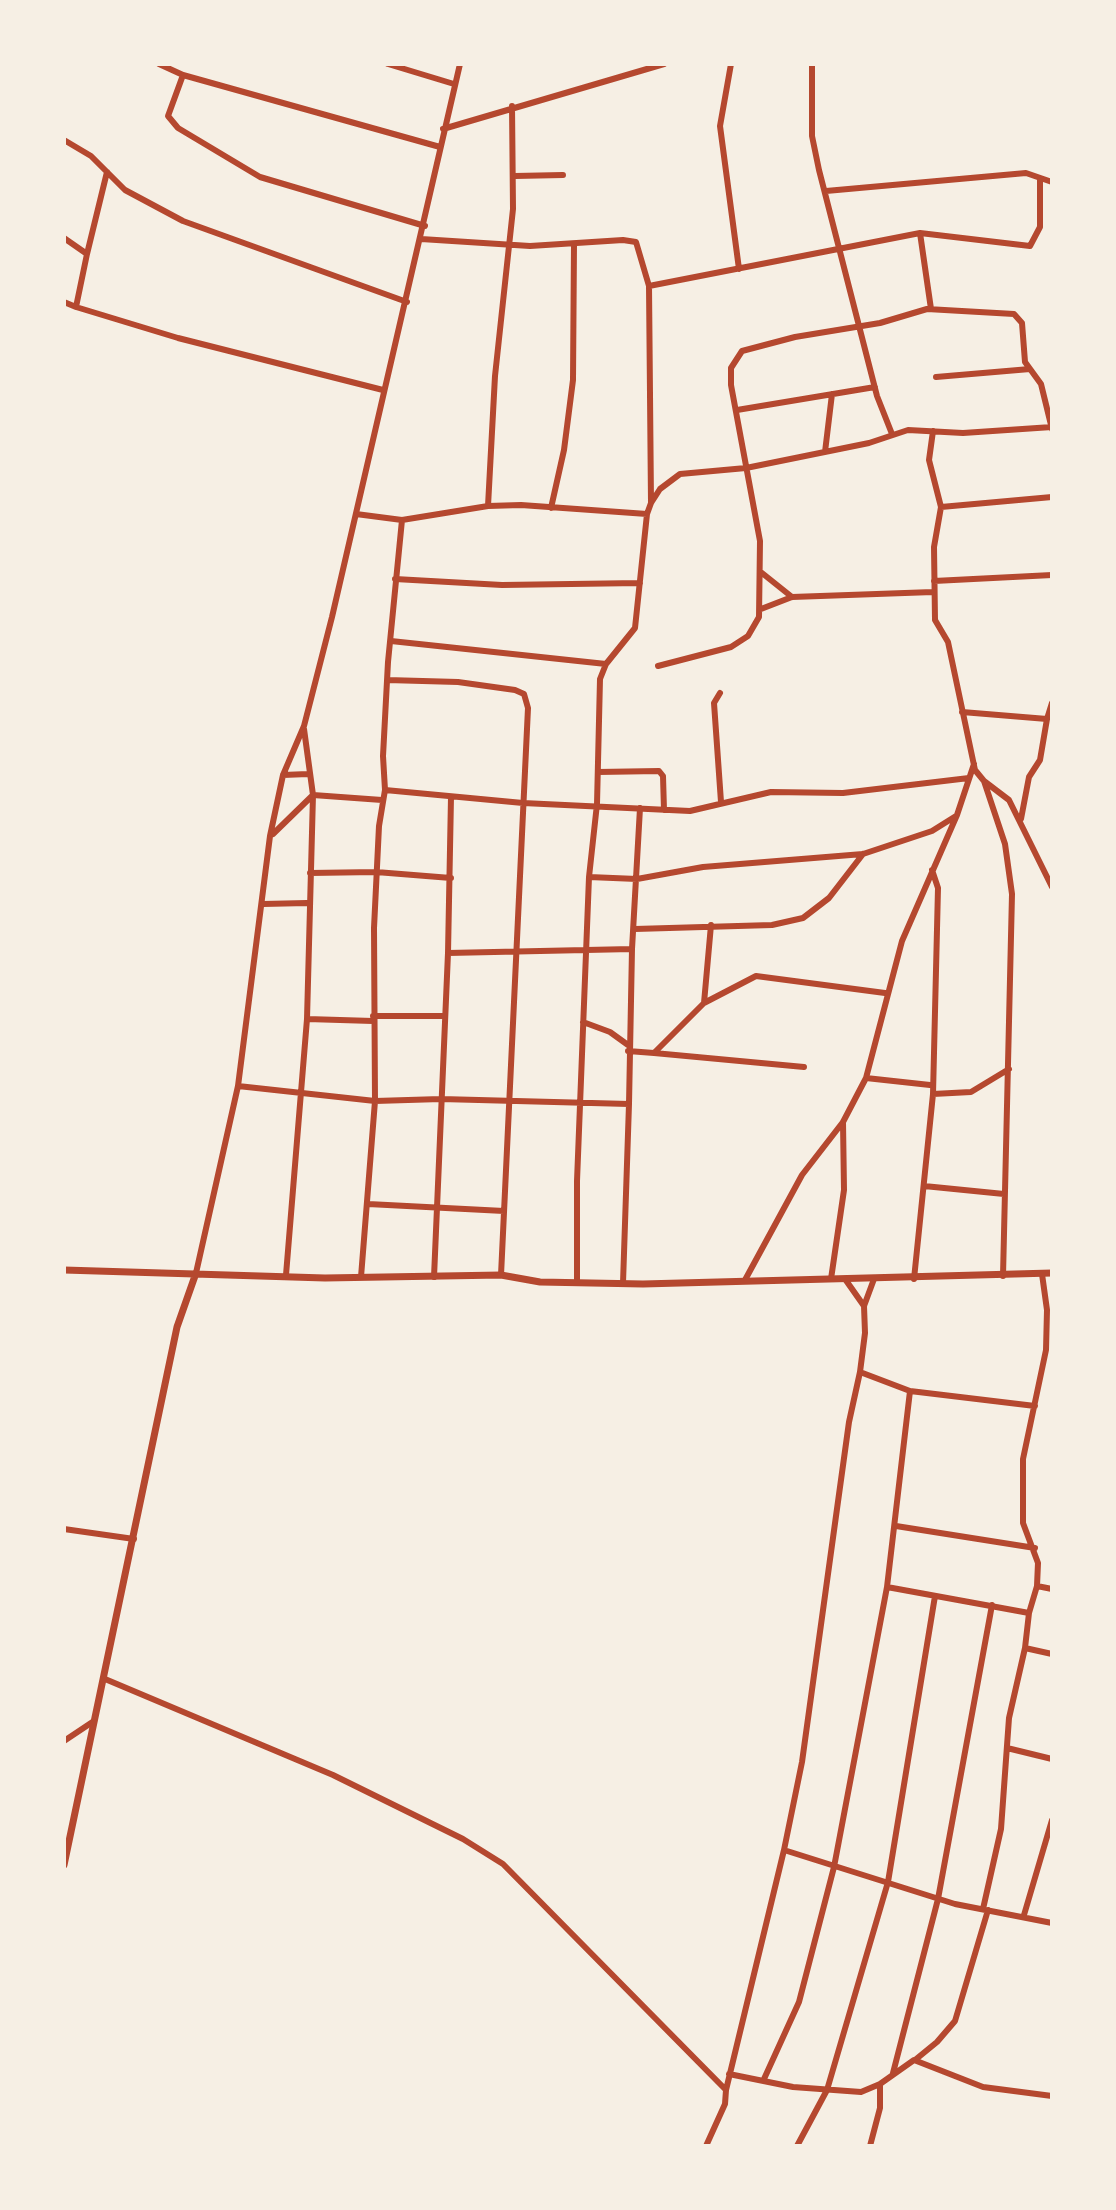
<!DOCTYPE html>
<html>
<head>
<meta charset="utf-8">
<style>
	body { margin:0 }
	#map { position:relative; width:1116px; height:2210px; overflow:hidden; background:#f6efe4; font-family:"Open Sans",sans-serif }
	canvas { display:block }
	.frame { position:absolute; inset:0; border:66px solid #f6efe4; pointer-events:none }
</style>
</head>
<body>
<div id="map">
<canvas width="1116" height="2210"></canvas>
<div class="frame"></div>
</div>
<script>
const ctx = document.querySelector('canvas').getContext('2d');
ctx.lineJoin = 'round';
function toPath(rows) {
  const path = new Path2D();
  for (const r of rows) {
    path.moveTo(r[0], r[1]);
    for (let i = 2; i < r.length; i += 2) path.lineTo(r[i], r[i + 1]);
  }
  return path;
}
function stroke(path, color, width, dash) {
  ctx.strokeStyle = color;
  ctx.lineWidth = width;
  ctx.lineCap = dash ? 'butt' : 'round';
  ctx.setLineDash(dash || []);
  ctx.stroke(path);
}
stroke(toPath([
	[159,64,183,75,440,147],
	[388,64,454,84],
	[731,64,720,126,739,269],
	[812,64,812,136,819,170,877,396,892,434],
	[183,75,168,116,178,128,260,177,425,226],
	[443,129,664,64],
	[64,140,91,156,125,190,183,221,407,302],
	[515,176,563,175],
	[826,191,1026,173,1052,182],
	[64,238,87,254,76,307,178,338,383,390],
	[421,239,530,246,623,240,636,242,649,286,651,503],
	[87,254,107,172],
	[649,286,920,233],
	[64,302,76,307],
	[931,309,920,233,1030,246,1040,227,1040,178],
	[936,377,1030,369],
	[737,410,875,387],
	[933,431,929,460,941,507,934,547,935,620,948,642,975,770,984,781,1009,800,1052,887],
	[825,452,832,394],
	[488,506,495,376,513,209,512,106],
	[941,507,1052,497],
	[551,508,564,450,573,380,574,244],
	[356,514,402,520,488,506,521,505,647,514],
	[762,573,792,597],
	[395,579,502,585,640,583],
	[934,581,1052,575],
	[761,609,792,597,933,592],
	[391,641,606,664],
	[658,666,731,647,748,636,759,617,760,541,731,385,731,368,742,351,795,337,880,323,927,309,1014,314,1022,323,1025,362,1041,384,1052,429],
	[387,680,458,682,515,690,524,694,528,708,501,1275],
	[720,693,714,703,721,802],
	[962,712,1047,719,1052,703],
	[598,772,659,771,663,776,664,810],
	[283,775,308,774],
	[984,781,1005,844,1012,894,1003,1276],
	[385,790,523,803,690,811,771,792,843,793,969,778],
	[1021,819,1029,777,1040,760,1047,719],
	[273,834,313,795,382,800],
	[310,873,376,872,451,878],
	[589,877,637,879,703,867,863,854,932,831,956,816],
	[263,904,307,903],
	[635,929,772,925,803,918,829,898,863,854],
	[448,953,632,949,640,808],
	[704,1003,756,976,885,993],
	[373,1016,443,1016],
	[307,1019,373,1021],
	[583,1022,610,1032,628,1045],
	[628,1051,654,1053,704,1003,711,925],
	[654,1053,804,1067],
	[866,1078,930,1085],
	[238,1086,375,1101,441,1099,629,1104,623,1283],
	[933,1094,971,1092,1009,1069],
	[629,1104,632,949],
	[924,1186,1004,1194],
	[368,1204,504,1211],
	[196,1273,238,1086,270,836,283,775,304,726,332,617,460,64],
	[286,1275,307,1019,313,795,304,729],
	[361,1277,375,1101,374,928,379,826,385,790,383,756,388,662,402,520],
	[434,1277,448,953,451,797],
	[831,1279,844,1190,843,1122],
	[845,1279,864,1306],
	[874,1279,864,1306,865,1333,860,1372,910,1391,887,1587,1029,1613,1025,1648,1052,1654],
	[914,1279,933,1094,938,888,932,870],
	[745,1280,802,1175,843,1122,866,1078,902,941,957,815,974,764],
	[577,1283,577,1181,589,877,597,804,600,679,606,664,635,628,647,514,651,503,660,489,680,474,746,468,869,443,908,430,963,433,1052,427],
	[910,1391,1035,1406],
	[896,1526,1035,1548],
	[64,1529,134,1539],
	[1037,1586,1052,1589],
	[1029,1613,1037,1586,1038,1563,1023,1523,1023,1459,1046,1350,1047,1310,1042,1274],
	[105,1679,333,1775,463,1839,503,1864,726,2090,725,2104,706,2146],
	[64,1741,94,1721],
	[1007,1748,1052,1759],
	[784,1850,802,1762,849,1422,860,1372],
	[983,1909,1001,1829,1009,1718,1025,1648],
	[1024,1915,1052,1820],
	[915,2060,937,2042,955,2021,988,1910],
	[893,2073,938,1899,992,1605],
	[729,2074,793,2087,861,2092,880,2084,914,2060,983,2087,1052,2096],
	[764,2079,799,2002,834,1867,887,1587],
	[726,2090,784,1850,955,1904,1052,1923],
	[797,2146,827,2090,888,1882,935,1596],
	[870,2146,880,2108,880,2084]
]), '#b5482f', 6);
stroke(toPath([
	[64,1270,325,1278,501,1275,540,1282,643,1284,1052,1273],
	[64,1865,177,1327,196,1273]
]), '#b5482f', 7);
</script>
</body>
</html>
